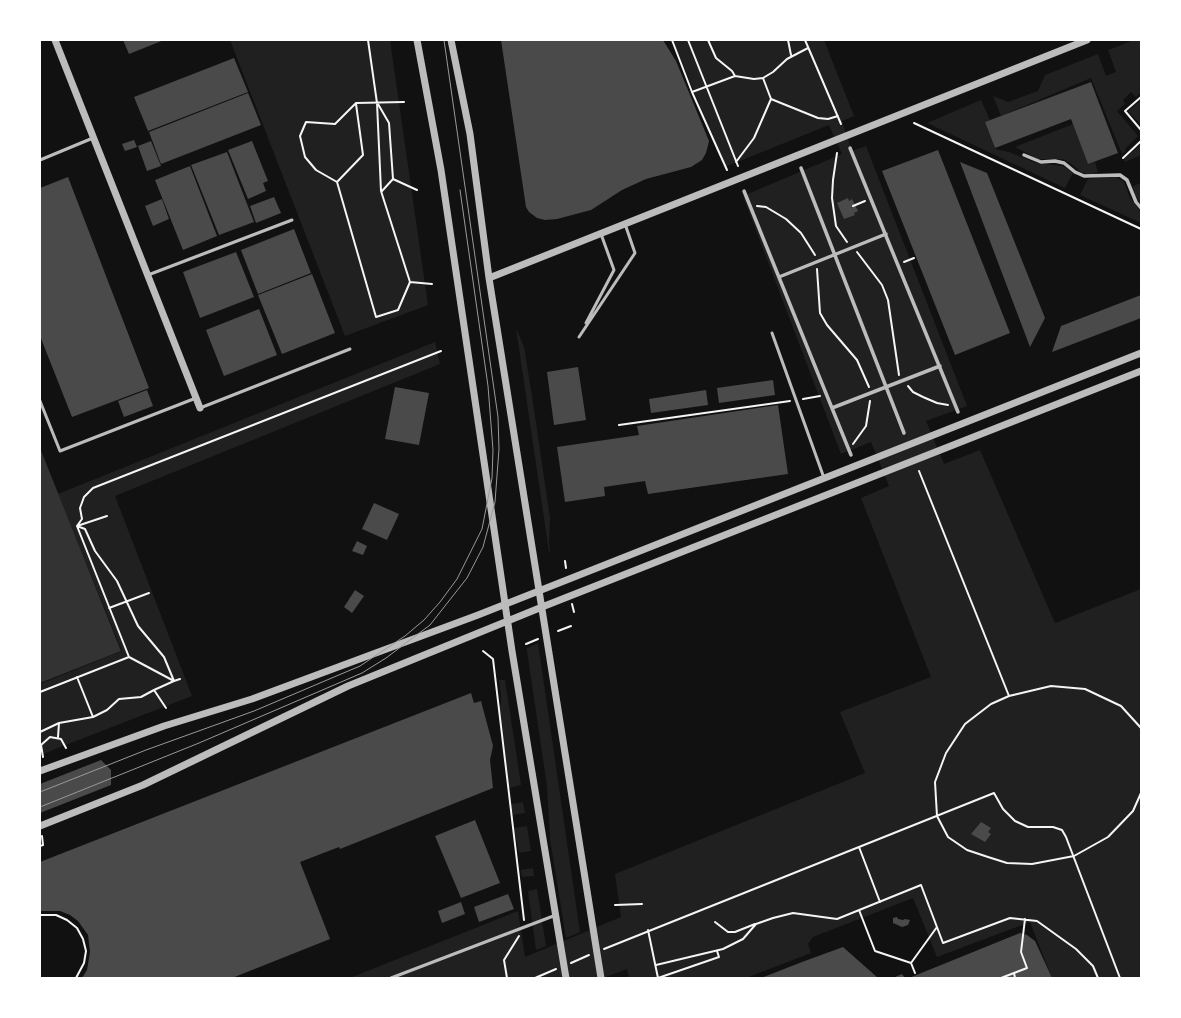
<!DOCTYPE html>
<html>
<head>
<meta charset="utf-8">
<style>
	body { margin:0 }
	#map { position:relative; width:1181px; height:1018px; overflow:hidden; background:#111; font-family:"Noto Sans",sans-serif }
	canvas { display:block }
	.frame { position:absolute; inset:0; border:41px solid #fff; pointer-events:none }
</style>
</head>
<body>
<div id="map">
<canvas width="1181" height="1018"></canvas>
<div class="frame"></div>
</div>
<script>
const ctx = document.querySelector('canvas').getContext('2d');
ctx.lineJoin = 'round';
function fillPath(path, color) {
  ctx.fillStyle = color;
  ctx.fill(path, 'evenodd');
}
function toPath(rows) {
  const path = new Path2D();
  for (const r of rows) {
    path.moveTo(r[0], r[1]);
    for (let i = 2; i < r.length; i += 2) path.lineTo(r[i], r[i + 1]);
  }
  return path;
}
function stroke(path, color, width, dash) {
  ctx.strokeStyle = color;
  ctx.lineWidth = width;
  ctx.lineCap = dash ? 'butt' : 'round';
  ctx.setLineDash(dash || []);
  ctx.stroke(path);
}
fillPath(toPath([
	[230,40,390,40,428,305,345,336],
	[673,40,824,40,854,116,842,121,852,151,866,146,967,406,926,421,944,464,980,450,1055,623,1141,589,1141,978,1052,978,1030,922,937,957,913,898,813,937,808,944,811,953,746,978,629,978,627,969,603,978,350,978,518,911,525,957,621,917,615,874,865,773,840,712,931,677,861,498,889,486,871,442,841,454,743,196,842,154,829,125,725,167],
	[1134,40,1141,40,1141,92,1136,97,1131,92,1123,100,1125,104,1117,111,1138,136,1125,149,1126,151,1122,154,1091,78,1001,116,993,96,1008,102,1038,91,1045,75,1098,54,1106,76,1116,72,1108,50],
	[981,100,990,120,985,122,995,149,1009,152,1036,163,1063,166,1073,173,1065,188,927,123],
	[1141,100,1141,125,1128,111],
	[1073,124,1088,164,1095,162,1098,172,1090,175,1081,172,1070,163,1063,159,1038,159,1015,147],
	[1141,144,1141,155,1125,162,1124,159],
	[1115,176,1124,182,1130,198,1141,212,1141,223,1080,195,1088,179],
	[1141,183,1141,204,1135,195,1133,186],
	[516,328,524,347,532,396,550,518,549,542,550,552,549,552],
	[435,342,440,364,115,496,192,696,40,755,40,684,122,651,58,494],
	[538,643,580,932,566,938,550,839,547,786,527,651,527,648],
	[499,680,505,680,521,785,509,788,499,706,501,705,501,696],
	[523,802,525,813,513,815,511,804],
	[527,826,531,851,519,853,514,828],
	[533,868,534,876,522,877,521,870],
	[537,889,546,946,536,950,528,891]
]), '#202020');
fillPath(toPath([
	[40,448,121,651,40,683]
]), '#333');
fillPath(toPath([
	[123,40,164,40,129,54],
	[501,40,663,40,676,61,709,141,706,153,702,160,691,167,646,179,622,190,591,210,557,219,545,220,537,218,529,212,526,207],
	[234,58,248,92,148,131,134,97],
	[1091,82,1118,153,1088,164,1071,119,995,148,985,122],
	[248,93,261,125,161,164,149,132],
	[134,140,137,147,125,151,122,144],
	[151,141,161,166,147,171,138,146],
	[252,141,268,181,263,183,266,191,248,199,228,150],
	[938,150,1010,333,955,355,882,171],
	[227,152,254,222,219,235,191,165],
	[960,162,987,173,1045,318,1030,347],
	[190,166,217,236,183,250,155,180],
	[68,177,149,388,72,417,40,336,40,188],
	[274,197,281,213,256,223,250,206],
	[848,198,849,201,852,199,858,211,854,213,855,215,844,219,837,203],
	[162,199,169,219,153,226,145,206],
	[294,229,311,273,258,294,241,250],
	[236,252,254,297,200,318,183,272],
	[312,274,335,333,282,354,258,295],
	[1141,295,1141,318,1052,352,1061,326],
	[259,309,277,355,224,376,206,330],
	[578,367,586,420,554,425,547,372],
	[773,380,775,395,719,403,717,388],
	[395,387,429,393,419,445,385,439],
	[147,390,153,406,124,417,118,401],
	[706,390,708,405,651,413,649,399],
	[778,405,788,474,648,494,645,481,604,487,605,496,565,502,557,447,639,435,637,426],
	[374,503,399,514,387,540,362,529],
	[357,541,367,546,363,555,352,551],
	[355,590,364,596,352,613,344,607],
	[471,693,474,703,481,701,493,746,490,760,493,788,340,849,339,847,300,862,330,939,232,978,82,978,87,970,90,952,88,935,78,921,70,915,60,911,40,911,40,862],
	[101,760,111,770,111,785,40,813,40,784],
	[475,820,500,883,461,898,435,836],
	[981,822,991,828,988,832,991,834,985,842,971,834],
	[508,894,514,909,479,922,474,907],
	[461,902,465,914,442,923,438,911],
	[897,917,898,919,903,920,905,919,910,920,908,925,902,927,893,923,893,918],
	[1020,933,1027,935,1035,941,1052,978,909,978],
	[843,947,878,978,761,978,802,962],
	[902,974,905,978,893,978]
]), '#4a4a4a');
stroke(toPath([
	[368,40,377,103,381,191,410,282,432,284],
	[672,40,692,92,727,170],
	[688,40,738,166],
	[708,40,716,58,732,71,735,76,754,79,763,78,773,72,787,59,808,48],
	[788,40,791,55],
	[805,40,841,124],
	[763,78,771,99],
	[692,92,735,76],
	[1141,97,1125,111,1141,130],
	[404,102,356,103,335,124,306,122,300,136,305,157,316,170,337,182,376,317,398,310,410,282],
	[378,104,389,123,393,179,417,190],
	[914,123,1141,229],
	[837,153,833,180,832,198,836,226,847,242],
	[1123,158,1141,141],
	[736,162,754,138,771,99,818,118,828,119,838,116],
	[337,182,363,155,356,104],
	[382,191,393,179],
	[757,206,766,207,786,219,801,233,815,255],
	[853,206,865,201],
	[857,252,882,285,888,300,899,375],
	[904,262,914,258],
	[817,269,820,313,827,325,857,360,869,387],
	[908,386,913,392,923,397,937,403,948,405],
	[803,399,820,396],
	[619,425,790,401],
	[853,444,866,426,870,401],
	[919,471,1009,696],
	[565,561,566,568],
	[572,604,574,612],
	[109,608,149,593],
	[558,631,571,626],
	[526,644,538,639],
	[483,651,493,659,524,920],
	[129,657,174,681,180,679],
	[77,677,93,717],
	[40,692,129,657,77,526,107,516],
	[166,708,154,690,174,681,164,657,138,626,117,581,95,551,85,529,77,526,82,519,80,508,84,497,93,488,441,351],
	[1141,728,1121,706,1085,689,1051,686,1009,696,991,704,965,724,946,753,935,782,937,816,948,837,967,850,988,857,1007,863,1032,864,1074,856,1108,837,1133,811,1141,793],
	[40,732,59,723,93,717,107,710,119,699,141,697,154,690],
	[58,737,59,723],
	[43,757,41,745,50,737,61,739,66,748],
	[40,846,43,845,42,836],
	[859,847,880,902],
	[615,905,642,904],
	[859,910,875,951,911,963,915,973],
	[40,915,56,915,67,920,77,928,83,939,86,951,84,963,76,978],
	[715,922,728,932,735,932,755,924],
	[648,930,658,978],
	[604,949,994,793,1003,809,1015,821,1028,827,1053,827,1062,830,1066,837,1120,978],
	[571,963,589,955],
	[911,963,937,927],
	[656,965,723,949,743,939,756,924,773,918,793,913,837,919,921,885,943,943,1010,918,1037,921,1076,949,1093,966,1098,978],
	[1014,973,1015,978],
	[507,978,504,960,519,936],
	[535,978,556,969],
	[658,978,719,957,717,951],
	[1001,978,1027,968,1021,952,1025,919]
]), '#f5f5f5', 2);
stroke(toPath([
	[40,160,93,138],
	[148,275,292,220],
	[586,323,614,270,601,234],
	[772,333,824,478],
	[579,337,635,253,625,224],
	[40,401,60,451,196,398],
	[200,408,350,349],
	[391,978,556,915]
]), '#bcbcbc', 3);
stroke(toPath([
	[850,148,958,412],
	[1024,155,1041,162,1055,161,1064,163,1075,172,1084,176,1120,175,1127,180,1136,202,1141,208],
	[801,168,904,433],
	[744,191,851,455],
	[779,277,886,234],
	[832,408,940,366]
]), '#bcbcbc', 3.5);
stroke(toPath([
	[55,40,200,408],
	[417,40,441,170,512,651,566,978],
	[451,40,470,134,489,278,601,978],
	[489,278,1087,40],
	[40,771,164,726,252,699,478,615,1141,353],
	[40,826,143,785,348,686,542,607,1141,371]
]), '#bcbcbc', 7);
stroke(toPath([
	[40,792,146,750,254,711,360,666,405,636,424,620,440,602,457,579,482,529,492,478,493,450,488,386,460,190],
	[40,807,199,743,362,673,386,658,430,625,467,578,483,547,495,502,499,449,498,417,444,40]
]), '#9a9a9a', 1);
</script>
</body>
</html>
